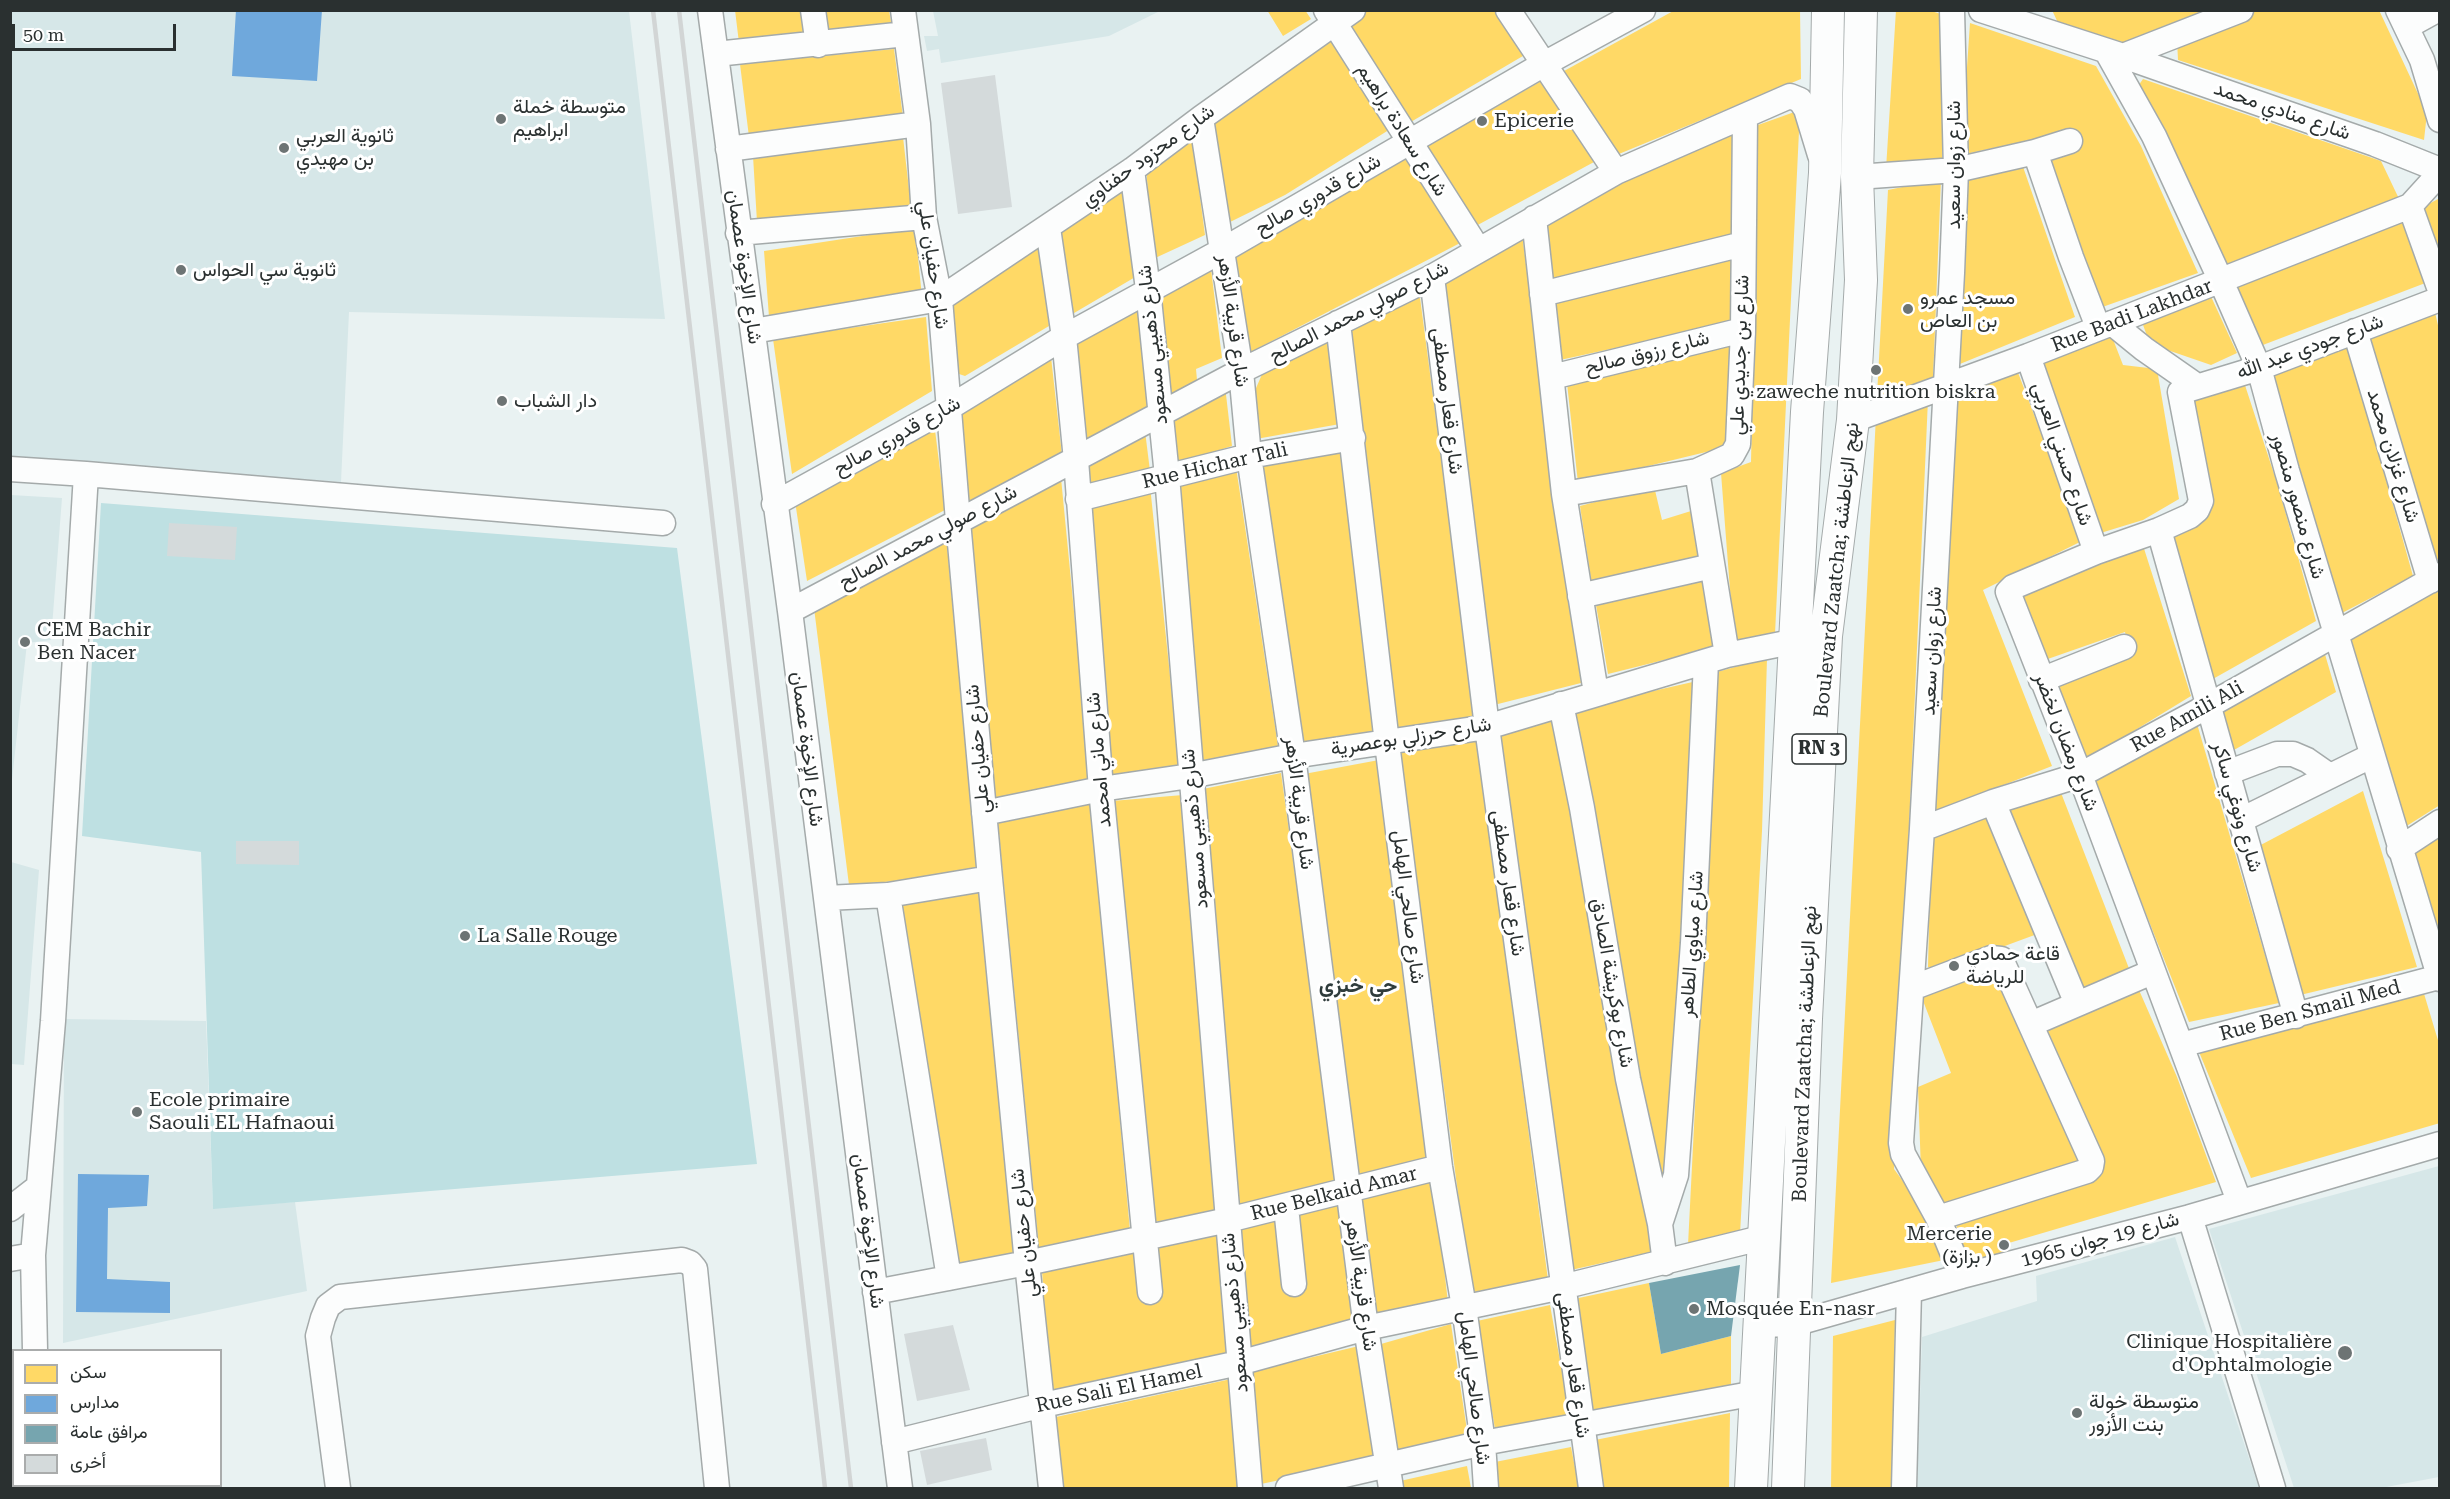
<!DOCTYPE html>
<html>
<head>
<meta charset="utf-8">
<style>
	body { margin:0 }
	#map { position:relative; width:2450px; height:1499px; overflow:hidden; background:#e9f2f2; font-family:"Roboto Serif",Vazirmatn,serif }
	canvas { display:block }
	.frame { position:absolute; inset:0; border:12px solid #2a3030; pointer-events:none }
	.legend { position:absolute; left:12px; top:1349px; width:210px; height:138px; box-sizing:border-box; background:#fff; border:2px solid #aaacac; margin:0; padding:8px 10px; list-style:none; font-size:18px; color:#2a3030 }
	.legend li { display:flex; align-items:center; gap:12px; height:30px }
	.legend b { width:30px; border:2px solid #aaacac }
	.scale { position:absolute; left:12px; top:24px; width:164px; height:27px; box-sizing:border-box; border:3px solid #2a3030; border-top:0; padding-left:8px; font-size:18px; line-height:21px; white-space:nowrap; color:#2a3030; -webkit-text-stroke:4px #fff; paint-order:stroke }
</style>
</head>
<body>
<div id="map">
<canvas width="2450" height="1499"></canvas>
<div class="frame"></div>
<ul class="legend">
<li><b style="height:16px;background:#ffd966"></b>سكن</li>
<li><b style="height:16px;background:#6fa8dc"></b>مدارس</li>
<li><b style="height:16px;background:#76a5af"></b>مرافق عامة</li>
<li><b style="height:16px;background:#d4dadb"></b>أخرى</li>
</ul>
<div class="scale">50 m</div>
</div>
<script>
const ctx = document.querySelector('canvas').getContext('2d');
ctx.lineJoin = 'round';
function fillPath(path, color) {
  ctx.fillStyle = color;
  ctx.fill(path, 'evenodd');
}
function toPath(rows) {
  const path = new Path2D();
  for (const r of rows) {
    path.moveTo(r[0], r[1]);
    for (let i = 2; i < r.length; i += 2) path.lineTo(r[i], r[i + 1]);
  }
  return path;
}
function stroke(path, color, width, dash) {
  ctx.strokeStyle = color;
  ctx.lineWidth = width;
  ctx.lineCap = dash ? 'butt' : 'round';
  ctx.setLineDash(dash || []);
  ctx.stroke(path);
}
function write(font, color, halo, rows, align = 'center') {
  ctx.font = font + ' "Roboto Serif",Vazirmatn,serif';
  ctx.lineWidth = 6;
  ctx.setLineDash([]);
  ctx.textBaseline = 'middle';
  ctx.strokeStyle = halo;
  ctx.fillStyle = color;
  for (const [text, x, y, turn = 0] of rows) {
    ctx.save();
    ctx.translate(x, y);
    ctx.rotate((+turn || 0) * Math.PI / 180);
    ctx.textAlign = isNaN(turn) ? turn : align;
    if (halo) ctx.strokeText(text, 0, 0);
    ctx.fillText(text, 0, 0);
    ctx.restore();
  }
}
fillPath(toPath([
	[10,11,629,11,665,319,349,312,341,482,11,458],
	[933,11,933,10,1160,11,1109,36,941,63,939,49,927,51,924,36,938,36],
	[11,495,62,498,51,640,27,643,11,789],
	[11,862,39,870,24,1065,11,1064],
	[64,1019,206,1021,213,1208,295,1202,307,1291,63,1343],
	[2439,1166,2439,1477,2381,1488,2294,1488,2209,1229],
	[2175,1237,2259,1488,1917,1488,1922,1337,2037,1301,2036,1276]
]), '#d6e7e8');
fillPath(toPath([
	[101,503,677,548,757,1164,213,1209,201,852,82,836]
]), '#bee0e2');
fillPath(toPath([
	[735,10,805,10,808,36,739,43],
	[822,10,889,10,892,28,825,37],
	[1267,10,1305,10,1311,19,1283,36],
	[1365,10,1499,10,1528,53,1409,123,1348,22],
	[1675,10,1800,10,1801,79,1614,156,1564,71],
	[1896,10,1928,10,1944,15,1942,158,1886,169],
	[2052,10,2214,11,2129,44,2058,23],
	[2251,10,2379,10,2427,113,2424,140,2178,60,2177,40],
	[1970,23,2096,66,2141,146,2198,273,2094,310,2042,154,2068,132,1961,155],
	[1328,35,1392,128,1285,195,1228,223,1211,116],
	[894,49,903,117,749,137,740,64],
	[2143,79,2381,161,2401,203,2220,267,2136,89],
	[1543,80,1594,162,1474,227,1426,147],
	[1800,110,1775,634,1734,642,1721,473,1751,462,1758,125],
	[1738,133,1736,236,1552,287,1544,220,1633,169],
	[1192,136,1205,235,1153,259,1146,166],
	[903,137,911,207,757,222,753,156],
	[1406,157,1462,242,1247,354,1232,257],
	[2021,161,2075,317,1955,366,1962,173],
	[1941,179,1933,380,1877,396,1888,190],
	[1123,182,1137,276,1069,316,1058,227],
	[2440,198,2440,256,2423,207],
	[2402,215,2428,282,2255,348,2228,280],
	[915,228,922,297,769,317,764,251],
	[1522,234,1581,683,1494,705,1442,275],
	[1040,242,1049,326,965,376,953,372,947,301],
	[1736,253,1735,322,1560,360,1556,299],
	[1211,269,1222,358,1196,369,1197,380,1165,397,1153,299],
	[1419,290,1476,722,1397,734,1344,327],
	[2208,290,2237,353,2211,365,2150,344,2139,314],
	[1138,307,1148,408,1081,448,1070,343],
	[2434,308,2440,334,2440,558,2429,564,2367,333],
	[926,317,932,391,792,474,773,339],
	[2109,329,2123,365,2157,369,2179,499,2143,520,2094,535,2032,357],
	[1328,338,1340,424,1256,439,1250,402,1263,372],
	[2347,341,2413,576,2342,613,2270,366],
	[1731,344,1731,446,1578,483,1567,383],
	[1051,357,1062,455,968,503,958,411],
	[2014,362,2082,541,1983,590,2052,766,1930,814,1954,388],
	[2241,373,2278,486,2316,621,2204,684,2163,529,2207,512,2181,394],
	[1225,386,1232,446,1176,464,1171,423],
	[1928,399,1894,1169,1930,1218,1949,1259,1831,1283,1876,416],
	[935,430,945,510,807,581,795,501],
	[1145,431,1150,471,1086,491,1083,468],
	[1341,448,1379,734,1301,745,1257,461],
	[1236,467,1278,746,1199,761,1173,479],
	[1061,478,1091,786,994,801,971,525],
	[1150,486,1180,770,1111,780,1089,502],
	[1654,486,1662,520,1691,511,1700,559,1592,586,1580,506],
	[946,535,978,874,899,887,896,881,849,885,814,608],
	[2140,536,2191,696,2083,762,2052,677,2128,647,2125,632,2042,661,2019,588],
	[1708,574,1716,647,1608,674,1596,605],
	[2440,581,2440,805,2405,827,2346,630],
	[2322,644,2336,692,2227,754,2214,704],
	[1767,658,1762,831,1740,1234,1688,1245,1717,672],
	[1697,681,1686,898,1665,1178,1653,1179,1574,709],
	[2195,717,2279,1003,2189,1022,2090,773],
	[1554,720,1613,1066,1656,1251,1571,1270,1497,733],
	[1477,739,1548,1280,1472,1298,1399,752],
	[1379,760,1429,1162,1356,1174,1304,774],
	[1281,773,1338,1186,1233,1205,1203,789],
	[2058,785,2130,971,2079,989,2002,806],
	[2363,791,2417,967,2296,996,2255,848],
	[1183,795,1221,1215,1150,1222,1112,801],
	[1091,803,1130,1231,1039,1250,998,823],
	[1988,812,2040,933,1937,971,1928,967,1931,835],
	[2440,828,2440,946,2410,846],
	[981,883,1017,1256,959,1268,897,897],
	[1997,965,2083,1162,1942,1207,1921,1171,1918,1087,1951,1073,1920,993],
	[2422,987,2440,1047,2440,1123,2251,1178,2197,1047],
	[2139,990,2177,1077,2216,1182,2002,1245,2006,1254,1968,1262,1955,1221,2099,1173,2040,1028],
	[1434,1178,1448,1303,1375,1316,1358,1198],
	[1338,1202,1354,1324,1250,1347,1240,1230,1281,1220,1290,1296,1303,1293,1293,1212],
	[1219,1231,1230,1353,1051,1392,1042,1271,1138,1247,1144,1302,1156,1300,1154,1246],
	[1649,1283,1661,1354,1731,1336,1731,1391,1593,1415,1574,1299],
	[1550,1305,1570,1416,1495,1429,1477,1321],
	[1895,1320,1893,1488,1831,1488,1833,1336],
	[1451,1324,1468,1437,1393,1454,1381,1344],
	[1359,1346,1380,1459,1261,1484,1250,1372],
	[1231,1379,1241,1488,1061,1488,1056,1417],
	[1730,1413,1729,1488,1601,1488,1595,1440],
	[1571,1447,1579,1488,1496,1488,1495,1462],
	[1467,1466,1471,1488,1401,1488,1400,1481]
]), '#ffd966');
fillPath(toPath([
	[236,10,322,10,317,81,232,76],
	[78,1174,149,1175,147,1206,108,1208,107,1279,170,1282,170,1313,76,1312]
]), '#6fa8dc');
fillPath(toPath([
	[1740,1265,1731,1336,1661,1354,1649,1283]
]), '#76a5af');
fillPath(toPath([
	[995,75,1012,207,958,214,941,83],
	[169,523,237,527,235,560,167,556],
	[236,841,299,841,299,865,236,864],
	[953,1325,970,1390,917,1401,904,1334],
	[986,1438,992,1470,927,1485,920,1451]
]), '#d4dadb');
const minor = toPath([
	[710,10,790,611,900,1488],
	[813,10,818,45],
	[903,10,918,124,924,217,940,299,958,521,990,878,1027,1263,1051,1488],
	[1326,10,1478,249],
	[1508,10,1616,172],
	[1952,10,1956,170,1952,273,1922,829,1901,1143,1903,1154,1938,1218,1962,1276],
	[1981,10,2123,56,2375,144,2440,170],
	[2398,10,2422,60,2440,120],
	[2408,26,2437,10],
	[2107,52,2154,136,2221,281,2259,368,2287,471,2440,979],
	[716,54,906,34],
	[2123,56,2241,10],
	[1201,118,1241,371,1249,456,1293,756,1366,1328,1391,1488],
	[728,149,918,124],
	[2035,152,2071,257,2098,327],
	[1132,170,1148,289,1167,476,1250,1488],
	[1857,177,1956,170,2035,152,2070,141],
	[2410,206,2440,290],
	[1534,218,1564,494,1596,693],
	[1048,228,1064,337,1076,460,1101,789,1150,1292],
	[738,233,924,217],
	[1432,277,1487,727,1591,1488],
	[1542,294,1743,244],
	[1338,323,1387,743,1440,1167,1464,1307,1483,1443,1486,1488],
	[2112,323,2144,349,2197,386],
	[753,331,940,299,1132,170,1201,118,1353,10],
	[2355,331,2430,581],
	[2028,356,2096,552],
	[1552,377,1743,330],
	[1853,420,2028,356,2410,206,2440,173],
	[10,469,86,474,53,1021,33,1255,35,1350],
	[1697,471,1727,655],
	[86,474,663,523],
	[1564,494,1697,471,1732,455,1738,444,1743,330,1745,117],
	[1078,499,1249,456,1353,438],
	[774,504,950,407,1064,337,1223,250,1544,64,1643,10],
	[2159,530,2296,1016],
	[1580,596,1712,566],
	[790,611,1241,371,1432,277,1616,172,1790,96,1800,100,1806,109,1820,155],
	[2041,680,2124,647],
	[1561,704,1582,808,1628,1079,1660,1224,1665,1263],
	[2227,773,2277,754,2293,754,2307,760,2330,776],
	[1993,802,2077,1004],
	[984,813,1101,789,1190,776,1293,756,1487,727,1727,655,1811,638],
	[2241,820,2371,756],
	[1922,829,1993,802,2080,775,2208,706,2440,575],
	[2399,849,2440,822],
	[888,895,949,1278],
	[826,898,888,895,990,878],
	[1912,988,1991,958,2001,959,2092,1161,2091,1167,2087,1171,1938,1218],
	[2031,1024,2152,972],
	[2181,1045,2439,977],
	[2239,1201,2080,775,2008,592,2013,587,2096,552,2159,530,2190,516,2197,510,2201,501,2180,392,2259,368,2440,299],
	[1286,1207,1294,1284],
	[10,1209,37,1188],
	[2190,1217,2273,1488],
	[1660,1224,1676,1175,1693,943,1706,662],
	[10,1259,33,1255],
	[875,1292,1027,1263,1228,1220,1440,1167],
	[1758,1325,1794,1324,1962,1276,2190,1217,2440,1144],
	[894,1442,1043,1405,1239,1363,1366,1328,1562,1287,1765,1237],
	[43,1486,43,1488],
	[338,1488,318,1336,323,1318,328,1306,340,1297,682,1260,690,1263,695,1269,717,1488],
	[1288,1488,1483,1443,1756,1393],
	[1904,1488,1909,1291]
]);
const major = toPath([
	[1751,1488,1807,412,1825,173,1828,10],
	[1788,1488,1806,1019,1826,636,1853,420,1861,280,1857,177,1861,10]
]);
stroke(minor, '#a4aaaa', 27);
stroke(major, '#a4aaaa', 34);
stroke(minor, '#fcfdfd', 24);
stroke(major, '#fcfdfd', 32);
stroke(toPath([
	[653,10,825,1488],
	[679,10,851,1488]
]), '#d2d5d5', 4.5);
for (const [x, y, r, color] of [
	[501,119,6,"#6d7474"],
	[1482,121,6,"#6d7474"],
	[284,148,6,"#6d7474"],
	[181,270,6,"#6d7474"],
	[1908,309,6,"#6d7474"],
	[1876,370,6,"#6d7474"],
	[502,401,6,"#6d7474"],
	[25,642,6,"#6d7474"],
	[465,936,6,"#6d7474"],
	[1954,966,6,"#6d7474"],
	[137,1112,6,"#6d7474"],
	[2004,1245,6,"#6d7474"],
	[1694,1309,6,"#6d7474"],
	[2345,1353,8,"#6d7474"],
	[2077,1413,6,"#6d7474"]
]) {
  const dot = new Path2D();
  dot.arc(x, y, r, 0, 2 * Math.PI);
  ctx.fillStyle = color;
  ctx.fill(dot);
  stroke(dot, '#fff', 2);
}
for (const [x, y, w] of [
	[1819,749,54]
]) {
  const box = new Path2D();
  box.roundRect(x - w / 2, y - 15, w, 30, 4.5);
  ctx.fillStyle = '#fff';
  ctx.fill(box);
  stroke(box, '#2a3030', 1.5);
}
write('bold 18px', '#2a3030', null, [
	["RN 3",1819,749]
]);
write('20px', '#2a3030', '#fff', [
	["متوسطة خملة",513,107],
	["ابراهيم",513,130],
	["Epicerie",1494,121],
	["ثانوية العربي",296,136],
	["بن مهيدي",296,159],
	["ثانوية سي الحواس",193,270],
	["مسجد عمرو",1920,298],
	["بن العاص",1920,321],
	["zaweche nutrition biskra",1876,392,"center"],
	["دار الشباب",514,401],
	["CEM Bachir",37,630],
	["Ben Nacer",37,653],
	["La Salle Rouge",477,936],
	["قاعة حمادي",1966,954],
	["للرياضة",1966,977],
	["Ecole primaire",149,1100],
	["Saouli EL Hafnaoui",149,1123],
	["Mercerie",1992,1234,"right"],
	["(بزازة )",1992,1257,"right"],
	["Mosquée En-nasr",1706,1309],
	["Clinique Hospitalière",2332,1342,"right"],
	["d'Ophtalmologie",2332,1365,"right"],
	["متوسطة خولة",2089,1402],
	["بنت الأزور",2089,1425]
], 'left');
write('20px', '#2a3030', '#fff', [
	["شارع منادي محمد",2282,111,19],
	["شارع سعادة براهيم",1402,130,58],
	["شارع محزود حفناوي",1148,156,-36],
	["شارع زوان سعيد",1954,165,-90],
	["شارع قدوري صالح",1318,195,-30],
	["شارع حفيان علي",933,265,82],
	["شارع الإخوة عصمان",744,267,82],
	["شارع صولي محمد الصالح",1359,312,-27],
	["Rue Badi Lakhdar",2132,316,-21],
	["شارع قريبة الأزهر",1233,321,82],
	["شارع ذهيبي مسعود",1153,345,-96],
	["شارع جودي عبد الله",2310,347,-20],
	["شارع رزوق صالح",1647,353,-14],
	["شارع بن جديدي علي",1740,355,-88],
	["شارع قعار مصطفى",1447,401,83],
	["شارع قدوري صالح",897,436,-29],
	["شارع حسني العربي",2062,454,71],
	["شارع غزلان محمد",2393,456,73],
	["Rue Hichar Tali",1215,466,-13],
	["شارع منصور منصور",2298,506,74],
	["شارع صولي محمد الصالح",928,537,-28],
	["Boulevard Zaatcha; نهج الزعاطشة",1837,570,-84],
	["شارع زوان سعيد",1932,651,-87],
	["Rue Amili Ali",2187,717,-29],
	["شارع حرزلي بوعصرية",1411,737,-9],
	["شارع رمضان لخضر",2066,742,69],
	["شارع الإخوة عصمان",807,749,83],
	["شارع حفيان علي",978,749,-95],
	["شارع ماني امحمد",1099,760,-95],
	["شارع قريبة الأزهر",1299,803,83],
	["شارع ونوغي ساكر",2237,807,74],
	["شارع ذهيبي مسعود",1195,829,-95],
	["شارع قعار مصطفى",1508,883,82],
	["شارع صالحي الهامل",1408,907,83],
	["شارع مياوي الطاهر",1692,944,-86],
	["شارع بوكريشة الصادق",1612,983,80],
	["Rue Ben Smail Med",2310,1011,-15],
	["Boulevard Zaatcha; نهج الزعاطشة",1805,1054,-88],
	["Rue Belkaid Amar",1334,1194,-14],
	["شارع الإخوة عصمان",868,1231,83],
	["شارع حفيان علي",1024,1233,-96],
	["شارع 19 جوان 1965",2100,1240,-15],
	["شارع قريبة الأزهر",1361,1285,82],
	["شارع ذهيبي مسعود",1235,1313,-95],
	["شارع قعار مصطفى",1573,1365,82],
	["شارع صالحي الهامل",1474,1388,83],
	["Rue Sali El Hamel",1119,1389,-12]
]);
write('bold 21px', '#2f3c3c', '#fff', [
	["حي خبزي",1358,986]
]);
</script>
</body>
</html>
